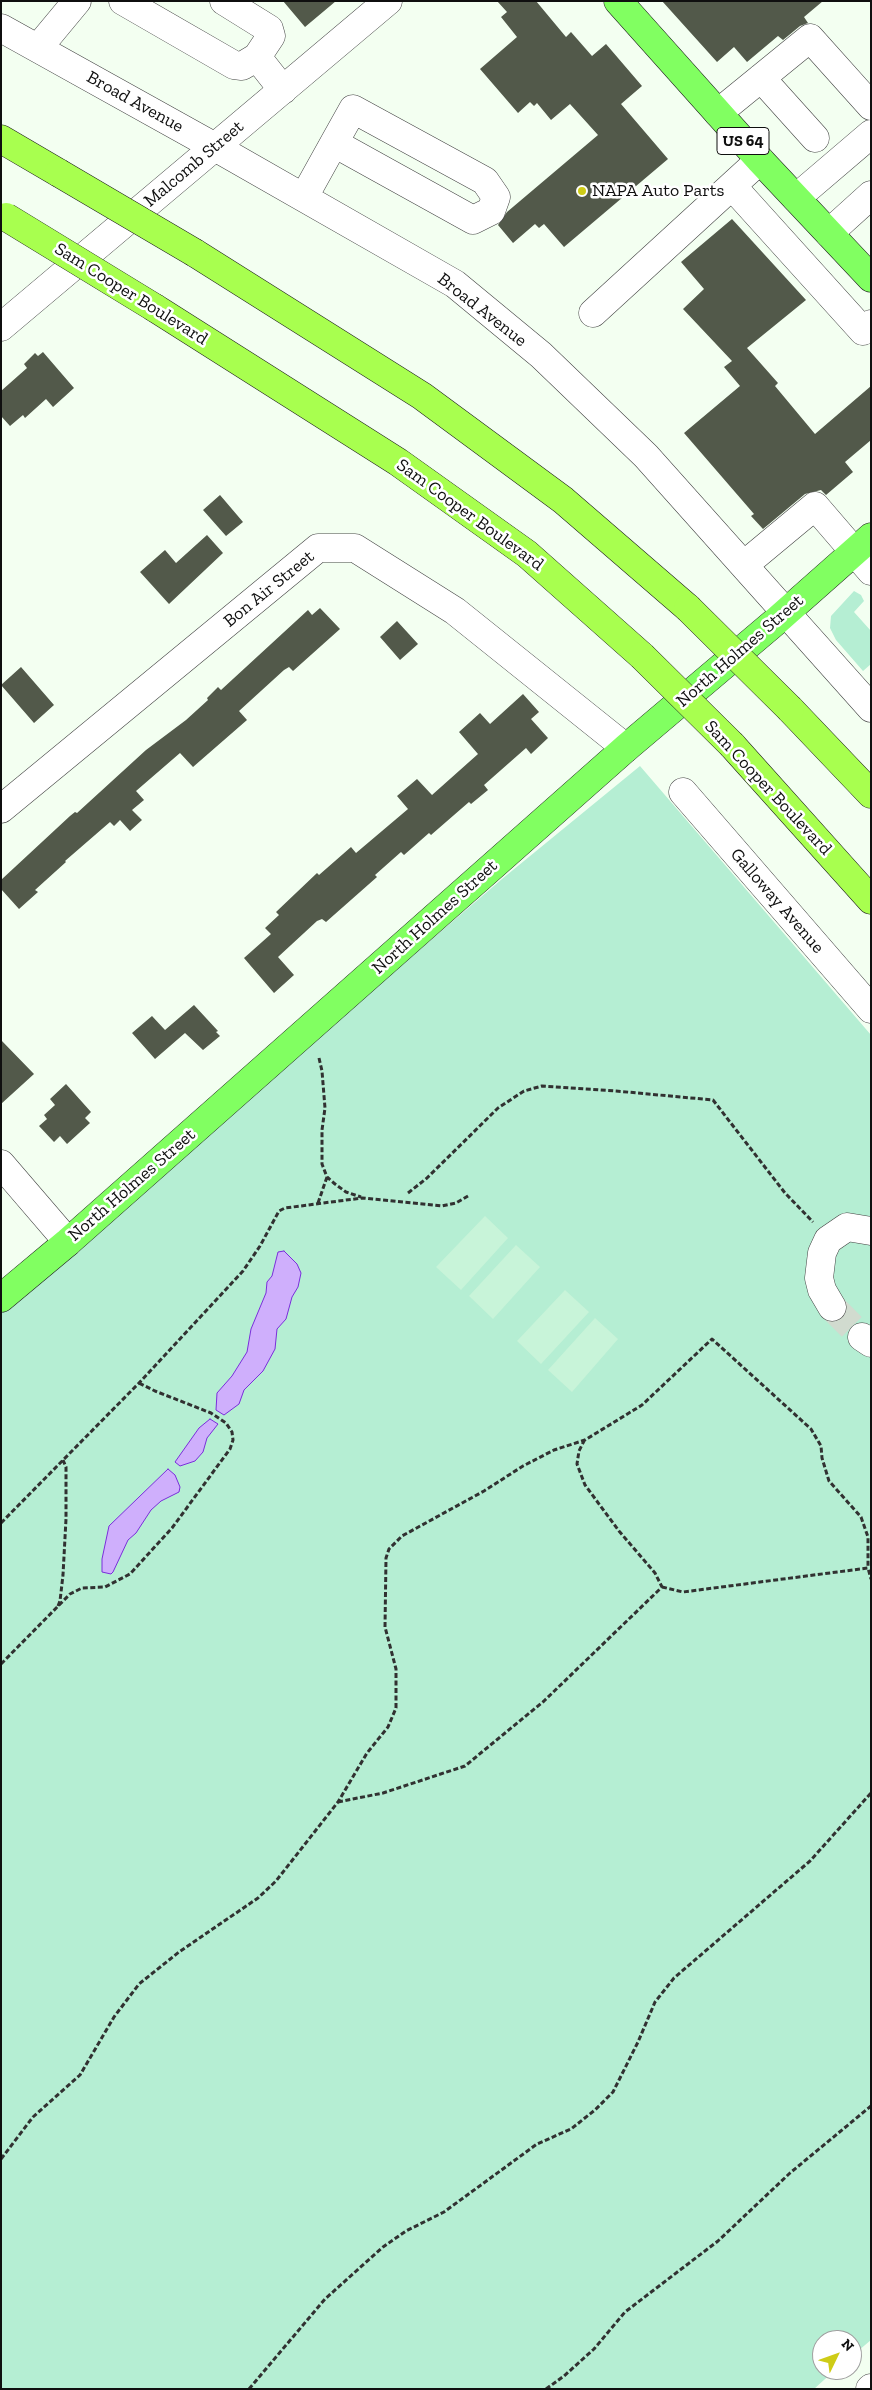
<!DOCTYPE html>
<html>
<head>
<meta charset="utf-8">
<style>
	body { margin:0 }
	#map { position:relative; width:872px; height:2390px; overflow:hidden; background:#f3fff1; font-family:"Zilla Slab",serif }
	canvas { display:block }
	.frame { position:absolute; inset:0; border:2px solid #0f0f0f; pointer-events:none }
	.north { position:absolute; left:812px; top:2330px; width:50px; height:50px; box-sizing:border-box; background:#fff; border:1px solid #9f9f9f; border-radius:50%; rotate:48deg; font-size:14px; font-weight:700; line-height:20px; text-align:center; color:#0f0f0f }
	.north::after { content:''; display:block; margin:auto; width:18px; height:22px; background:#cecc17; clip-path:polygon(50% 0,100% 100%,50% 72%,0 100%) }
</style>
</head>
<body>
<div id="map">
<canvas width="872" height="2390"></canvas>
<div class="frame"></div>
<div class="north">N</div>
</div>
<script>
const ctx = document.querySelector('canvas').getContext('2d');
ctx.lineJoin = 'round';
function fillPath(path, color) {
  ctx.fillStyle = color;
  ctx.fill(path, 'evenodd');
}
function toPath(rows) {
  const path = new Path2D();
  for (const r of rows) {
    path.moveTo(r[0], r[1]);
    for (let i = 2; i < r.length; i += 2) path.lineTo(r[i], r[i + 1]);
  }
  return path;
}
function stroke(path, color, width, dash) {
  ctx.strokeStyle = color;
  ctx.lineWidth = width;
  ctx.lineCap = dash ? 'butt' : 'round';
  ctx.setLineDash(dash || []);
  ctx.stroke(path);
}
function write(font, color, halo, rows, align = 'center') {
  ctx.font = font + ' "Zilla Slab",serif';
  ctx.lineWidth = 5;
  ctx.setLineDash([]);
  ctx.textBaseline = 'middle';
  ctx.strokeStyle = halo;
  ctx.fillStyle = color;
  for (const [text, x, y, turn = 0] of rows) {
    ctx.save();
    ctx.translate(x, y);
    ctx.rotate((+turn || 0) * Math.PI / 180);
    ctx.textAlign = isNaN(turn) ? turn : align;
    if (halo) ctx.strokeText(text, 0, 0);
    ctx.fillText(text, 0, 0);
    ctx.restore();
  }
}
fillPath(toPath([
	[854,591,861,595,864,601,854,612,871,631,871,664,863,671,836,640,830,628,831,616],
	[640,766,871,1035,871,2340,852,2356,852,2340,822,2340,822,2370,835,2370,814,2389,1,2389,1,1309,502,879]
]), '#b5eed3');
fillPath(toPath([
	[485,1216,508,1238,461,1290,436,1267],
	[516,1245,540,1267,493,1319,469,1296],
	[565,1290,589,1312,541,1364,517,1341],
	[595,1318,618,1339,572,1392,548,1370]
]), '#c8f4d9');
const water = toPath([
	[284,1251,297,1264,301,1273,298,1287,292,1297,286,1319,277,1329,275,1349,263,1371,244,1390,239,1404,224,1415,216,1410,217,1393,232,1376,247,1352,251,1329,266,1293,267,1282,272,1276,278,1252,284,1251],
	[210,1419,218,1424,207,1438,203,1452,195,1461,180,1466,175,1462,199,1428,210,1419],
	[168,1469,175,1475,180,1487,179,1492,161,1501,151,1510,136,1533,128,1540,113,1572,111,1574,102,1572,102,1559,109,1526,168,1469]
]);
fillPath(water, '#cfaffc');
stroke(water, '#7a2edb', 1);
fillPath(toPath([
	[283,1,336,1,305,27],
	[497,1,536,1,566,37,571,32,592,56,606,44,642,86,621,104,668,159,564,247,544,224,539,228,535,224,513,243,498,225,507,212,598,135,570,104,551,120,537,103,534,106,530,102,518,113,480,69,517,37,501,17,507,12],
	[662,1,823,1,804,17,808,23,800,26,783,40,778,36,747,62,734,47,717,62],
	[732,219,806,300,747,348,778,383,775,386,815,434,871,386,871,440,845,462,853,472,826,495,821,490,805,494,763,529,751,516,754,514,684,433,740,386,724,367,732,361,683,309,704,289,681,262],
	[43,352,74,388,53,407,46,399,25,418,23,415,10,426,1,416,1,391,27,368,24,364,35,353,38,356],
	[220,495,243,522,226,536,203,510],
	[207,535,223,553,169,604,140,572,165,550,176,563],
	[320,608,340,629,293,671,289,667,284,670,239,711,247,720,193,767,180,753,136,791,144,800,132,810,142,820,130,831,120,820,114,826,110,822,65,861,66,862,35,890,38,892,19,909,1,889,1,880,70,816,75,812,77,813,146,750,186,720,208,700,207,698,218,687,221,690,308,610,312,615],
	[397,621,418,644,400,660,380,637],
	[21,667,54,705,34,723,1,685],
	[523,694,539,712,531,719,548,738,531,754,526,748,484,785,488,790,471,804,469,802,431,835,429,833,404,855,401,852,375,875,377,877,326,922,322,919,317,921,278,957,294,975,274,993,244,958,271,934,265,928,279,915,276,912,317,873,319,875,351,847,356,853,408,809,397,796,417,779,432,795,478,754,459,732,480,713,490,724],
	[194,1005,218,1031,216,1032,220,1036,203,1050,185,1033,155,1059,132,1033,152,1016,165,1030],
	[1,1040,34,1074,1,1104],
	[66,1084,91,1112,85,1118,90,1123,67,1144,60,1136,54,1142,39,1126,47,1119,44,1115,55,1105,50,1099]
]), '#52594a');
stroke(toPath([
	[832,1307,862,1337]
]), '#d1dbcf', 28, [28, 14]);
const minor = toPath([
	[123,1,234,65,242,66,257,57,283,90],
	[224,1,269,29,271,36,257,57],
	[1,28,215,147,455,284,541,355,646,456,871,708],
	[38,48,77,1],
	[761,78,815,138],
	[718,113,810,38,871,106],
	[732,186,863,331,871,324],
	[304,197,334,143,353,109,485,181,496,197,491,211,473,220,334,143],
	[796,198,871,134],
	[829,233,871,195],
	[593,313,760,160],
	[1,327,388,1],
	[744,565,815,506,871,571],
	[683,792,871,1009],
	[1,809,318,548,355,548,455,611,626,748],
	[1,1164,68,1242],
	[832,1307,822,1290,819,1278,822,1253,828,1240,847,1227,871,1231],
	[862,1337,871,1343],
	[870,2389,871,2388]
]);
const major = toPath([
	[618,1,760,160,871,278],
	[1,1298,68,1242,626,748,775,622,871,537]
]);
const highway = toPath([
	[1,139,59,173],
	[195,253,422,396,563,500,688,608],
	[155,308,398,462,527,554,642,656],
	[790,709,871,794],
	[732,745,871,900]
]);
stroke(minor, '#424242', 29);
stroke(major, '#202020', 29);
stroke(highway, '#202020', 29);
stroke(toPath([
	[319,1058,322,1071,325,1108,322,1130,322,1164,327,1177,335,1184,346,1192,361,1197],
	[408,1193,427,1178,498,1108,524,1091,542,1086,616,1091,713,1100,785,1193,813,1222],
	[318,1203,327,1177],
	[1,1523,139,1383,243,1271,260,1246,279,1211,285,1208,362,1198,442,1206,456,1203,468,1196],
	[662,1587,683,1592,868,1568,871,1579],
	[58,1606,60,1601,63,1575,66,1519,66,1467,63,1460],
	[1,1664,70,1594,82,1588,105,1587,130,1574,172,1528,230,1449,233,1440,232,1432,226,1423,211,1413,155,1391,139,1383],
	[338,1802,383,1793,465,1766,544,1701,662,1587,655,1573,619,1531,585,1485,577,1464,579,1451,584,1441],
	[1,2159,33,2117,80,2075,114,2017,139,1984,179,1952,258,1898,276,1881,338,1802,367,1753,388,1727,396,1708,396,1669,385,1627,386,1558,389,1549,402,1536,484,1491,523,1466,554,1450,585,1440,642,1405,712,1339,811,1429,821,1446,822,1458,829,1481,861,1517,868,1537,868,1568],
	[249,2389,325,2299,383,2247,406,2231,444,2212,537,2144,571,2129,595,2110,613,2092,638,2042,655,2002,674,1978,810,1861,871,1793],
	[546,2389,564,2376,594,2349,625,2312,718,2241,790,2173,871,2106]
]), '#313131', 3, [5, 2.5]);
stroke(minor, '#fff', 28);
stroke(major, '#81ff61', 28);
stroke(highway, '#a8ff4f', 28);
const highwayBridge = toPath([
	[59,173,195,253],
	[6,217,155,308],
	[688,608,790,709],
	[642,656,732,745]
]);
stroke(highwayBridge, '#202020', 29, []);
stroke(highwayBridge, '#a8ff4f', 28);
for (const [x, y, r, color] of [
	[582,191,5,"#cecc17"]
]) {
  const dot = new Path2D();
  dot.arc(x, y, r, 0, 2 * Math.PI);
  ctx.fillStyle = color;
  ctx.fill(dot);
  stroke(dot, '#fff', 2);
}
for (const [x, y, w] of [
	[743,141,52]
]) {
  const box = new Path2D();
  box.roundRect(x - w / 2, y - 13.5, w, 27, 4);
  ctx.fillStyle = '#fff';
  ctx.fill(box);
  stroke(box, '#0f0f0f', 1);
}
write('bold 16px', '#0f0f0f', null, [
	["US 64",743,141]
]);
write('18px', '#0f0f0f', '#fff', [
	["Broad Avenue",135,102,29],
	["Malcomb Street",194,164,-40],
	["Sam Cooper Boulevard",131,294,32],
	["Broad Avenue",482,310,38],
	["Sam Cooper Boulevard",470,515,36],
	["Bon Air Street",269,589,-39],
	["North Holmes Street",740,651,-41],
	["Sam Cooper Boulevard",768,788,47],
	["Galloway Avenue",777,901,49],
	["North Holmes Street",435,917,-42],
	["North Holmes Street",132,1185,-41]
]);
write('18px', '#0f0f0f', '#fff', [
	["NAPA Auto Parts",592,191]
], 'left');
</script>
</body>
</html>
